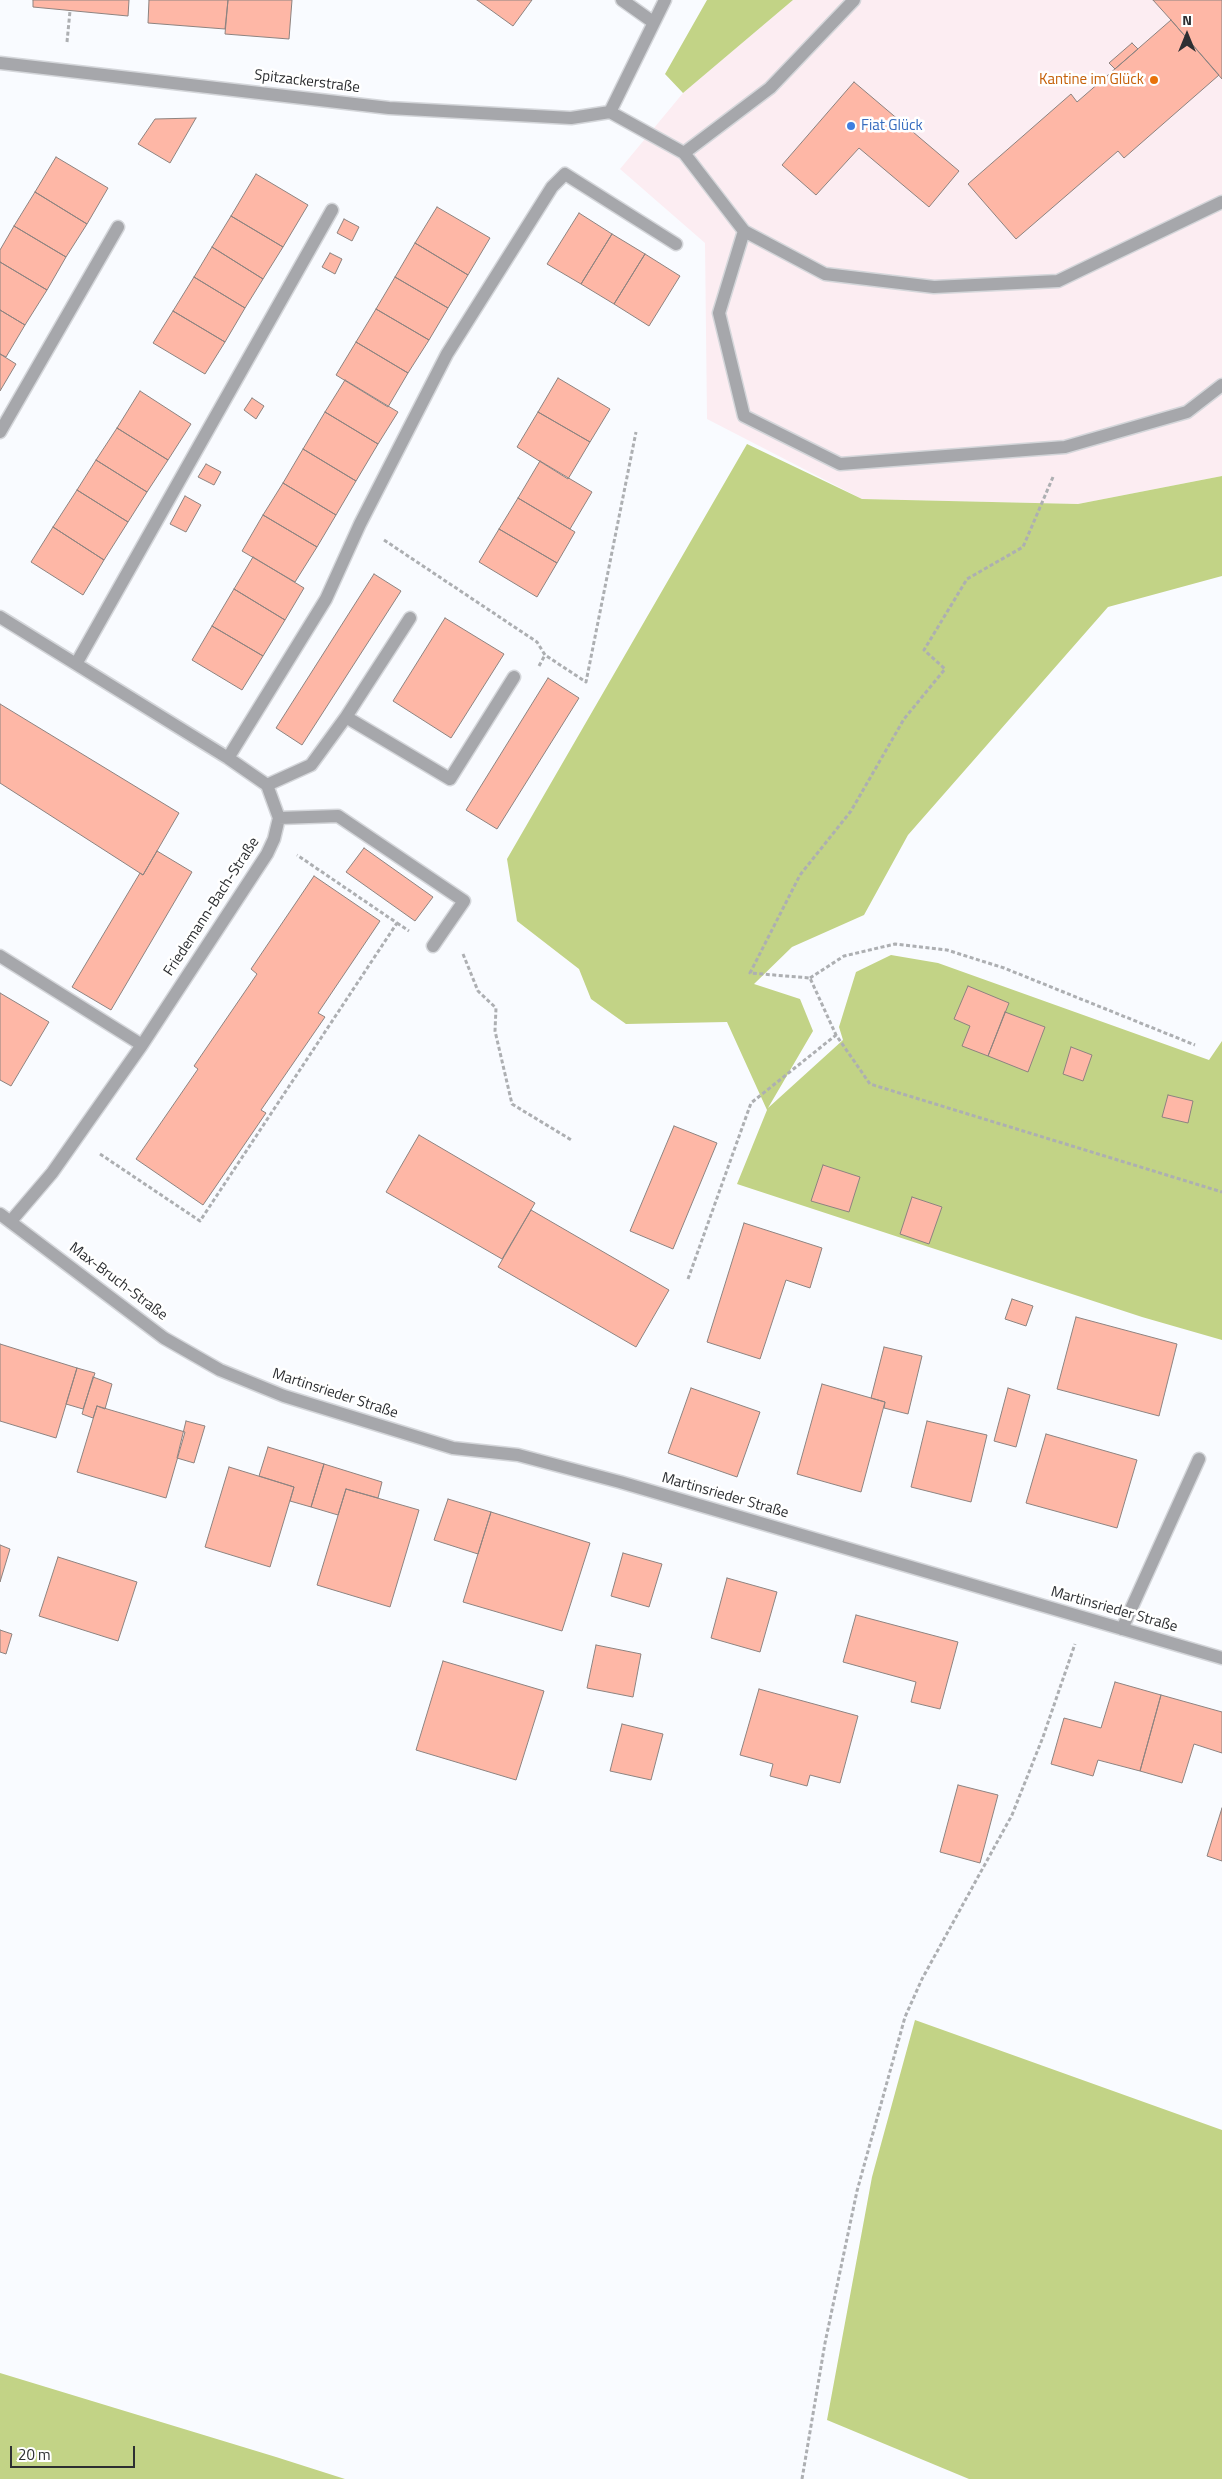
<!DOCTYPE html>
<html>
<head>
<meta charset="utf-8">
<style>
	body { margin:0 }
	#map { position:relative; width:1222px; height:2479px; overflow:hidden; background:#f9fbff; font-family:"Titillium Web",sans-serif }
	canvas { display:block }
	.north { position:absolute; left:1162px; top:10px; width:50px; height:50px; -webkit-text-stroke:4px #fff; paint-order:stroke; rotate:0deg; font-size:14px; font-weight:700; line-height:20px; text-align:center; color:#2d2f32 }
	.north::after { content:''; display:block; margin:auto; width:18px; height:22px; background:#2d2f32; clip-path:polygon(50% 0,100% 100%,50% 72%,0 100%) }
	.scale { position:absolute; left:10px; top:2446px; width:125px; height:22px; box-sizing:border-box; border:2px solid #2d2f32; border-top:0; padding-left:6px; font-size:15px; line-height:18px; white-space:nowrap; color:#2d2f32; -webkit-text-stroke:4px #fff; paint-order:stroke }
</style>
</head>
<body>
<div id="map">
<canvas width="1222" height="2479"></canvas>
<div class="north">N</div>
<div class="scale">20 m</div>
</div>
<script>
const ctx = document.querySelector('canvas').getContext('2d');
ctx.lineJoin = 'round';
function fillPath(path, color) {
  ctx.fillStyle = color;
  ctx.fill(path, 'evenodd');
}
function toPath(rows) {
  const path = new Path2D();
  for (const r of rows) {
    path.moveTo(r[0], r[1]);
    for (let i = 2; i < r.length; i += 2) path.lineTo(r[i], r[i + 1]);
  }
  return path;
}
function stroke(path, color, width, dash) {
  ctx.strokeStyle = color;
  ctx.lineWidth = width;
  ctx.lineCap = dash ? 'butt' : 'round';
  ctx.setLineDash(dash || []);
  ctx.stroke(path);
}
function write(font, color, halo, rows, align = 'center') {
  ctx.font = font + ' "Titillium Web",sans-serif';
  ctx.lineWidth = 5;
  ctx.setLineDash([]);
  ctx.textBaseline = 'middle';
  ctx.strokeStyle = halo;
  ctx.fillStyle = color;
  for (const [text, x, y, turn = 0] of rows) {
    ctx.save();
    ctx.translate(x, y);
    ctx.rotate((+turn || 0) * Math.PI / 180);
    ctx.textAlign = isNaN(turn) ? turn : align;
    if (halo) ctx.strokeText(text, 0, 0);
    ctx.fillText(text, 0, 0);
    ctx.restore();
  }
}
fillPath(toPath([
	[793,0,1222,0,1222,476,1078,504,862,499,707,419,705,243,620,169,683,93]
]), '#fcedf2');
fillPath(toPath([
	[707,0,793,0,683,93,665,74],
	[747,444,862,499,1078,504,1222,476,1222,576,1108,607,908,835,864,915,792,947,754,984,800,999,813,1031,768,1108,843,1040,839,1027,856,972,891,955,938,963,1209,1060,1222,1041,1222,1340,1142,1317,737,1184,767,1110,727,1022,626,1024,591,999,579,969,517,921,507,859],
	[915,2020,1222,2130,1222,2479,969,2479,827,2420,872,2177],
	[0,2373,276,2457,345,2479,0,2479]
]), '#c2d386');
const building = toPath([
	[33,0,129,0,128,16,33,7,33,0],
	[149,0,228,0,225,29,148,23,149,0],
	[228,0,292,0,289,39,225,34,228,0],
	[477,0,532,0,513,26,477,0],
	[1153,0,1222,0,1222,79,1171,20,1153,0],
	[1171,20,1219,75,1124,158,1118,151,1016,239,968,184,1071,94,1077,102,1171,20],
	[1132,43,1138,49,1115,69,1109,63,1132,43],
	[854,82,959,171,929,207,859,148,816,195,782,165,854,82],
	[196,118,170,163,138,144,155,119,196,118],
	[56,157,108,188,87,224,35,192,56,157],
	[256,174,308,205,283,247,231,216,256,174],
	[35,192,87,224,66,257,14,226,35,192],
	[437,207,490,238,468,275,415,243,437,207],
	[579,213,612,234,581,284,547,264,579,213],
	[231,216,283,247,263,279,212,247,231,216],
	[344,219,359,227,352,241,337,233,344,219],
	[14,226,66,257,47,290,0,262,0,250,14,226],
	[612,234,645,254,614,304,581,284,612,234],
	[415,243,468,275,448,308,395,277,415,243],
	[212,247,263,279,245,308,194,277,212,247],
	[330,253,342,259,335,274,322,267,330,253],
	[645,254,680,276,649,326,614,304,645,254],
	[0,262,47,290,25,325,0,310,0,262],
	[194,277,245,308,225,342,173,311,194,277],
	[395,277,448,308,429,340,376,309,395,277],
	[376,309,429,340,408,373,356,342,376,309],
	[0,310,25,325,6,357,0,354,0,310],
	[173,311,225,342,205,374,153,343,173,311],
	[356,342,408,373,388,407,336,375,356,342],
	[0,354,16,364,0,391,0,354],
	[558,378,610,409,590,442,538,412,558,378],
	[345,380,398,412,378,444,325,412,345,380],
	[140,391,191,424,168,460,117,428,140,391],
	[252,398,264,406,256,419,244,410,252,398],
	[325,412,378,444,356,481,303,449,325,412],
	[538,412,590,442,568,479,517,447,538,412],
	[117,428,168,460,147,492,96,460,117,428],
	[303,449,356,481,336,515,283,483,303,449],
	[96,460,147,492,128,522,77,490,96,460],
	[540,461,592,492,570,529,518,498,540,461],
	[206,464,221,472,214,485,198,477,206,464],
	[283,483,336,515,317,547,263,515,283,483],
	[77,490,128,522,104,560,53,527,77,490],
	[185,496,201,505,186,532,170,524,185,496],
	[518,498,575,532,557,563,499,529,518,498],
	[263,515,317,547,295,582,242,551,263,515],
	[53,527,104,560,83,595,31,562,53,527],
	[499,529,557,563,537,597,479,562,499,529],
	[253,557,304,588,285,620,234,589,253,557],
	[374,574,401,591,302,745,276,728,374,574],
	[234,589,285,620,263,656,212,626,234,589],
	[445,618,504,654,451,738,393,701,445,618],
	[212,626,263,656,242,690,192,660,212,626],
	[548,678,579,698,497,829,466,810,548,678],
	[0,704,179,813,143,875,0,783,0,704],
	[364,848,433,897,415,921,346,872,364,848],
	[157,851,192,872,111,1010,72,987,140,873,143,875,157,851],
	[314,876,380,921,318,1013,325,1017,261,1110,266,1113,203,1205,136,1159,198,1069,194,1066,257,974,251,969,314,876],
	[968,986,1009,1003,988,1056,962,1046,970,1026,954,1019,968,986],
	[0,993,49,1022,11,1086,0,1080,0,993],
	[1005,1012,1045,1027,1028,1072,988,1056,1005,1012],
	[1071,1047,1092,1055,1083,1081,1063,1074,1071,1047],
	[1168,1095,1193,1101,1188,1123,1162,1117,1168,1095],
	[674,1126,717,1143,673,1249,630,1231,674,1126],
	[419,1135,535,1203,502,1259,386,1192,419,1135],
	[823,1165,860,1177,849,1212,811,1201,823,1165],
	[912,1197,942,1207,929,1244,900,1234,912,1197],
	[531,1210,669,1290,636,1347,498,1267,531,1210],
	[744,1223,822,1248,810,1288,786,1280,760,1359,707,1342,744,1223],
	[1012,1299,1033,1306,1026,1326,1005,1319,1012,1299],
	[1076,1317,1177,1344,1159,1416,1057,1389,1076,1317],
	[0,1344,77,1368,56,1438,0,1421,0,1344],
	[884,1347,922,1356,908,1414,884,1408,885,1402,871,1398,884,1347],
	[77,1368,95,1373,83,1409,66,1404,77,1368],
	[93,1377,112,1384,105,1409,97,1406,93,1418,82,1414,93,1377],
	[822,1384,885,1402,861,1492,797,1474,822,1384],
	[691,1388,760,1412,737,1477,668,1453,691,1388],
	[1008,1388,1030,1395,1016,1447,994,1441,1008,1388],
	[97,1406,185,1432,166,1498,77,1472,97,1406],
	[186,1421,205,1426,194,1463,177,1458,186,1421],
	[927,1421,987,1435,971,1502,911,1487,927,1421],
	[1046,1434,1137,1460,1117,1528,1026,1503,1046,1434],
	[268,1447,324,1464,311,1507,290,1501,294,1487,259,1476,268,1447],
	[324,1464,382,1482,378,1498,346,1489,338,1515,311,1507,324,1464],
	[229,1467,294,1487,270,1567,205,1547,229,1467],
	[346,1489,419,1510,390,1607,317,1585,346,1489],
	[448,1499,491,1512,478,1554,434,1540,448,1499],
	[491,1512,590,1543,562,1631,463,1602,491,1512],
	[0,1545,10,1549,0,1582,0,1545],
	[623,1553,662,1564,649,1607,611,1596,623,1553],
	[58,1557,137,1582,118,1641,39,1616,58,1557],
	[727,1578,777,1592,760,1652,711,1638,727,1578],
	[856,1615,958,1642,940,1709,911,1702,916,1682,843,1662,856,1615],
	[0,1630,12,1634,6,1654,0,1652,0,1630],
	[596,1645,641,1654,633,1697,587,1688,596,1645],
	[443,1661,544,1691,516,1780,416,1750,443,1661],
	[1115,1682,1161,1695,1140,1771,1098,1760,1093,1776,1051,1764,1064,1718,1101,1728,1115,1682],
	[759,1689,858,1716,840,1783,810,1775,807,1786,770,1776,773,1764,740,1755,759,1689],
	[1161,1695,1222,1712,1222,1753,1194,1744,1182,1783,1140,1771,1161,1695],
	[622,1724,663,1734,651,1780,610,1771,622,1724],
	[958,1785,998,1795,980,1863,940,1852,958,1785],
	[1222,1808,1222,1861,1207,1856,1222,1808]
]);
fillPath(building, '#feb7a6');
stroke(building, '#8d8380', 1);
const minor = toPath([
	[622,0,653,22],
	[0,63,389,108,571,118,610,112],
	[610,112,684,153,744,231,719,313,744,416,840,464,1065,447,1187,412,1222,385],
	[610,112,665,0],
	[684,153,770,88,854,0],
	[744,231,825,274,934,287,1058,281,1222,202],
	[0,432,118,227],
	[0,617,228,758,267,785,279,818,274,839,267,854,142,1045,52,1173,11,1221],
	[76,664,332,210],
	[346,717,410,618],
	[228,758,326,599,360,524,447,354,552,187,565,174,676,244],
	[267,785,311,765,346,717,450,779,514,677],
	[279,818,338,816,464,901,433,946],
	[0,956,142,1045],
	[0,1214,164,1338,220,1370,284,1396,453,1448,518,1455,620,1482,1222,1658],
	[1122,1629,1199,1459]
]);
stroke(minor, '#d4d6da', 15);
stroke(toPath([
	[67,42,70,11],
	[1053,477,1023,547,967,579,924,650,945,669,904,719,851,811,800,875,750,973,810,978,836,1035,870,1084,1222,1192],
	[384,540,537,642,545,655,586,682,636,432],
	[539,666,545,655],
	[397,923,409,931],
	[463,954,478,991,496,1008,495,1031,512,1104,573,1141],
	[810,978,844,956,895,944,947,950,1004,968,1195,1045],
	[100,1154,200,1221,397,923,297,855],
	[688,1279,751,1103,836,1035],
	[802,2479,825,2343,857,2191,905,2017,922,1979,1012,1815,1043,1737,1075,1644]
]), '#adafb2', 3, [4, 2.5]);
stroke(minor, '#a6a7ab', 12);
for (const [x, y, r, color] of [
	[1154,80,5,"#e8710a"],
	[851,126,5,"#3f7fe0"]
]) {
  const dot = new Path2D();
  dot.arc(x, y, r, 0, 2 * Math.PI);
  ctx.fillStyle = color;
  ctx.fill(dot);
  stroke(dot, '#fff', 2);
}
write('15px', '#c56008', '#fff', [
	["Kantine im Glück",1144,80]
], 'right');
write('15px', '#2d2f32', '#fff', [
	["Spitzackerstraße",307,82,7],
	["Friedemann-Bach-Straße",212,907,-57],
	["Max-Bruch-Straße",118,1282,37],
	["Martinsrieder Straße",335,1394,18],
	["Martinsrieder Straße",725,1496,16],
	["Martinsrieder Straße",1114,1610,16]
]);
write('15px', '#366cbe', '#fff', [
	["Fiat Glück",861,126]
], 'left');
</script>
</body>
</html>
